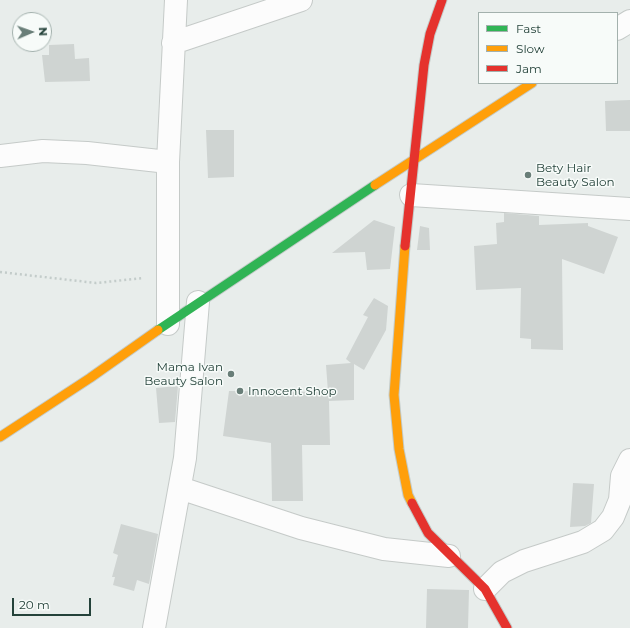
<!DOCTYPE html>
<html>
<head>
<meta charset="utf-8">
<style>
	body { margin:0 }
	#map { position:relative; width:630px; height:628px; overflow:hidden; background:#e8edeb; font-family:Montserrat,sans-serif }
	canvas { display:block }
	.legend { position:absolute; left:478px; top:12px; width:140px; height:72px; box-sizing:border-box; background:#f7fbf9; border:1px solid #a3b1ad; margin:0; padding:5px 7px; list-style:none; font-size:12px; color:#24423a }
	.legend li { display:flex; align-items:center; gap:8px; height:20px }
	.legend b { width:20px; border:1px solid #a3b1ad }
	.north { position:absolute; left:12px; top:12px; width:40px; height:40px; box-sizing:border-box; background:#f7fbf9; border:1px solid #a3b1ad; border-radius:50%; rotate:88deg; font-size:11px; font-weight:700; line-height:16px; text-align:center; color:#24423a }
	.north::after { content:''; display:block; margin:auto; width:14px; height:18px; background:#697e78; clip-path:polygon(50% 0,100% 100%,50% 72%,0 100%) }
	.scale { position:absolute; left:12px; top:598px; width:79px; height:18px; box-sizing:border-box; border:2px solid #24423a; border-top:0; padding-left:5px; font-size:12px; line-height:14px; white-space:nowrap; color:#24423a; -webkit-text-stroke:3px #f7fbf9; paint-order:stroke }
</style>
</head>
<body>
<div id="map">
<canvas width="630" height="628"></canvas>
<ul class="legend">
<li><b style="height:5px;background:#30b455"></b>Fast</li>
<li><b style="height:5px;background:#ff9f0a"></b>Slow</li>
<li><b style="height:5px;background:#e5322d"></b>Jam</li>
</ul>
<div class="north">N</div>
<div class="scale">20 m</div>
</div>
<script>
const ctx = document.querySelector('canvas').getContext('2d');
ctx.lineJoin = 'round';
function fillPath(path, color) {
  ctx.fillStyle = color;
  ctx.fill(path, 'evenodd');
}
function toPath(rows) {
  const path = new Path2D();
  for (const r of rows) {
    path.moveTo(r[0], r[1]);
    for (let i = 2; i < r.length; i += 2) path.lineTo(r[i], r[i + 1]);
  }
  return path;
}
function stroke(path, color, width, dash) {
  ctx.strokeStyle = color;
  ctx.lineWidth = width;
  ctx.lineCap = dash ? 'butt' : 'round';
  ctx.setLineDash(dash || []);
  ctx.stroke(path);
}
function write(font, color, halo, rows, align = 'center') {
  ctx.font = font + ' Montserrat,sans-serif';
  ctx.lineWidth = 3;
  ctx.setLineDash([]);
  ctx.textBaseline = 'middle';
  ctx.strokeStyle = halo;
  ctx.fillStyle = color;
  for (const [text, x, y, turn = 0] of rows) {
    ctx.save();
    ctx.translate(x, y);
    ctx.rotate((+turn || 0) * Math.PI / 180);
    ctx.textAlign = isNaN(turn) ? turn : align;
    if (halo) ctx.strokeText(text, 0, 0);
    ctx.fillText(text, 0, 0);
    ctx.restore();
  }
}
fillPath(toPath([
	[74,44,75,59,89,58,90,81,45,82,42,55,49,55,49,45],
	[630,100,630,131,606,131,605,101],
	[206,130,234,130,234,177,208,178],
	[504,213,539,216,539,225,588,223,588,226,618,237,604,274,562,259,563,350,531,349,531,339,520,338,521,288,476,290,474,246,497,244,496,223,504,222],
	[374,220,395,227,390,269,367,270,365,252,332,253],
	[420,226,429,228,430,250,417,250],
	[374,298,388,306,386,330,364,370,354,364,354,400,329,401,330,445,302,445,303,501,272,501,271,443,223,436,229,391,328,392,326,365,351,363,346,359,368,317,363,315],
	[178,386,175,422,159,423,156,388],
	[573,483,594,484,591,523,585,526,570,527],
	[121,524,158,534,149,584,137,580,134,591,113,585,115,577,112,577,118,555,113,553],
	[427,589,469,590,468,628,426,628]
]), '#cfd4d2');
const street = toPath([
	[617,29,630,21],
	[173,43,301,0],
	[0,156,43,151,87,153,168,162],
	[411,195,630,209],
	[168,324,168,162,176,0],
	[180,488,301,528,384,549,449,556],
	[485,589,502,572,524,561,583,542,603,530,613,517,620,500,622,476,630,460],
	[154,628,185,458,198,302]
]);
const fast = toPath([
	[158,330,375,185]
]);
const slow = toPath([
	[375,185,532,83],
	[405,246,394,395,399,449,408,495,412,503],
	[0,437,90,378,158,330]
]);
const jam = toPath([
	[405,246,424,65,430,34,442,0],
	[412,503,428,533,485,589,507,628]
]);
stroke(street, '#c5cac8', 24);
stroke(fast, '#c3cbc8', 11);
stroke(slow, '#c3cbc8', 11);
stroke(jam, '#c3cbc8', 11);
stroke(toPath([
	[0,272,96,283,144,278]
]), '#c3ccca', 2.5, [2, 3]);
stroke(street, '#fcfcfc', 22);
stroke(fast, '#30b455', 9);
stroke(slow, '#ff9f0a', 9);
stroke(jam, '#e5322d', 9);
for (const [x, y, r, color] of [
	[528,175,4,"#697e78"],
	[231,374,4,"#697e78"],
	[240,391,4,"#697e78"]
]) {
  const dot = new Path2D();
  dot.arc(x, y, r, 0, 2 * Math.PI);
  ctx.fillStyle = color;
  ctx.fill(dot);
  stroke(dot, '#f7fbf9', 1.5);
}
write('12px', '#24423a', '#f7fbf9', [
	["Bety Hair",536,168],
	["Beauty Salon",536,182],
	["Mama Ivan",223,367,"right"],
	["Beauty Salon",223,381,"right"],
	["Innocent Shop",248,391]
], 'left');
</script>
</body>
</html>
